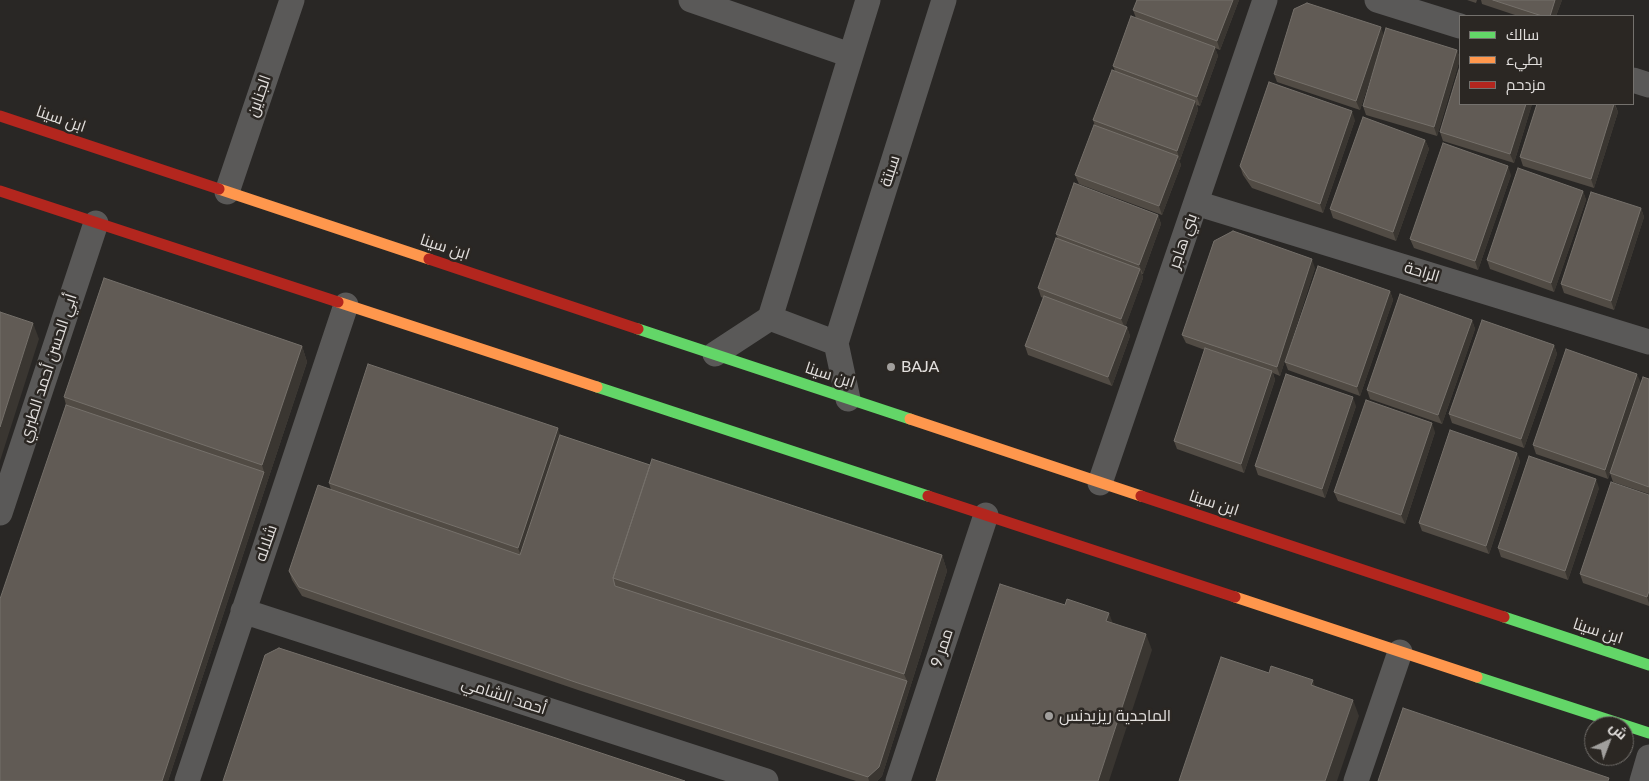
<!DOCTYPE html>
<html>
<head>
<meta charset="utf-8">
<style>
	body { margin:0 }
	#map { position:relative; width:1649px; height:781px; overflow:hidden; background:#292725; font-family:Lato,Cairo,sans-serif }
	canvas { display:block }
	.legend { position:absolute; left:1459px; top:15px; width:175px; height:90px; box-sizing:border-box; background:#2b2723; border:1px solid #74716d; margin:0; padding:6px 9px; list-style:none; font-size:15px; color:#e2dfdd }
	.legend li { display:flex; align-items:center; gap:10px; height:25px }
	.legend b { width:25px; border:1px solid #74716d }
	.north { position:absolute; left:1584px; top:716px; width:50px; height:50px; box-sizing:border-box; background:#2b2723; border:1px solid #74716d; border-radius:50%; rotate:43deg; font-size:14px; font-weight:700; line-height:20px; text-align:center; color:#e2dfdd }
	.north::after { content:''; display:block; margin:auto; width:18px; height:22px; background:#a19f9d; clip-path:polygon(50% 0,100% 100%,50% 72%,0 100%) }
</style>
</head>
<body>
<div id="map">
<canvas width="1649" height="781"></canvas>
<ul class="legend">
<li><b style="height:6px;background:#63d668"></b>سالك</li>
<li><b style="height:6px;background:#ff974d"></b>بطيء</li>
<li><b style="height:6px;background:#b3261e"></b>مزدحم</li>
</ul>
<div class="north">ش</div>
</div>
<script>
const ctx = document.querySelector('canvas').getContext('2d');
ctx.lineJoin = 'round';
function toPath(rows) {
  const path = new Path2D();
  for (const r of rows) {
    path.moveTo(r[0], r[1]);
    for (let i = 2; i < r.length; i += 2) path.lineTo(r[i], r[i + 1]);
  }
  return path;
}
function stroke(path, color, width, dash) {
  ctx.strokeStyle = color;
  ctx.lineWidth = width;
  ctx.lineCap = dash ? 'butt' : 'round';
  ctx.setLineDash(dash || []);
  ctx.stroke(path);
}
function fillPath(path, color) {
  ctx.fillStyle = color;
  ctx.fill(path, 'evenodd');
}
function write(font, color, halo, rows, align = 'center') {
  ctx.font = font + ' Lato,Cairo,sans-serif';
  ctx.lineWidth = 5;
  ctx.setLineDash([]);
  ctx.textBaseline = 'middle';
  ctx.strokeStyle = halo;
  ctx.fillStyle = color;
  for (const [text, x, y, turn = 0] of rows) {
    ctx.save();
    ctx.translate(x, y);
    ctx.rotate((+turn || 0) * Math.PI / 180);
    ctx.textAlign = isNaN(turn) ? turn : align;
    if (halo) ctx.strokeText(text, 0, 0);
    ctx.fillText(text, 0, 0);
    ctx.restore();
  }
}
stroke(toPath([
	[691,0,850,55],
	[1377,0,1460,26],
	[1633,80,1649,85],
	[227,192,292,0],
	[1196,203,1649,342],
	[770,318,836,343],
	[715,354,770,318,868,0],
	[848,399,836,343,944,0],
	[1100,483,1265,0],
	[0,513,96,223],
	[243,611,766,781],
	[187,781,346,305],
	[898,781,986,515],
	[1356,781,1400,652],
	[1642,781,1649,757]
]), '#5a5958', 25);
stroke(toPath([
	[638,329,910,419],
	[597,387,928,496],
	[1504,617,1649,665],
	[1477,677,1649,733]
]), '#63d668', 11);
stroke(toPath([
	[219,189,429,259],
	[338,302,597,387],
	[910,419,1141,496],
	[1235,597,1477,677]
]), '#ff974d', 11);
stroke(toPath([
	[0,116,219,189],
	[0,191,338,302],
	[429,259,638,329],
	[928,496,1235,597],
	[1141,496,1504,617]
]), '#b3261e', 11);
fillPath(toPath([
	[1137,0,1239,0,1220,50,1215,48,1218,56,1200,106,1197,105,1198,110,1180,160,1179,160,1181,165,1162,215,1079,184,1075,175,1095,126,1093,120,1115,71,1113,66,1136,18,1133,10],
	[1467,0,1477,0,1476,3],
	[1481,0,1562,0,1556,16,1518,16,1482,4],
	[1384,36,1360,110,1277,82,1274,74],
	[1457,50,1460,59,1437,136,1366,115,1363,106],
	[1532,104,1514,163,1443,141,1440,132],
	[1537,104,1615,104,1618,112,1594,188,1523,166,1520,157],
	[1355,120,1323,213,1252,188,1243,175,1240,166],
	[1425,140,1429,149,1396,241,1333,218,1330,209],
	[1511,175,1478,270,1414,248,1410,239],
	[1583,191,1586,200,1554,292,1490,269,1487,260],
	[1641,208,1644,217,1614,310,1564,293,1561,284],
	[1158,215,1161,224,1143,274,1142,274,1143,278,1125,327,1127,327,1130,336,1112,386,1028,355,1025,346,1043,298,1041,297,1038,288,1058,239,1056,234],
	[1315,268,1280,376,1273,373,1275,380,1244,473,1177,449,1174,441,1205,350,1186,343,1182,335],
	[1390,291,1393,300,1360,396,1288,370,1285,362],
	[1472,320,1475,329,1442,424,1370,399,1367,390],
	[1554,345,1557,354,1524,448,1452,423,1449,414],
	[302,346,307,362,168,781,0,781,66,405,64,397],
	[1649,379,1649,494,1613,482,1610,473,1608,479,1536,454,1533,445,1641,383,1614,462],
	[1356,406,1325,498,1258,475,1255,466],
	[1435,432,1405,524,1338,501,1334,492],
	[560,435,650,465,942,555,947,571,882,776,877,781,856,781,578,690,302,596,292,580,289,571,331,490,329,483],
	[1517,453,1520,462,1489,554,1422,531,1419,523],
	[1599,488,1568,580,1501,557,1498,548],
	[1649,495,1649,606,1583,583,1580,574]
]), '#514b44');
fillPath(toPath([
	[1233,0,1239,0,1220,50,1217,41],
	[1555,0,1562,0,1556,16,1550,16],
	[1381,27,1384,36,1360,110,1356,101],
	[1215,47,1218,56,1200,106,1197,97],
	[1457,50,1460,59,1437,136,1434,127],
	[1195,101,1198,110,1180,160,1177,151],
	[1526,104,1532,104,1514,163,1510,154],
	[1614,104,1618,112,1594,188,1591,179],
	[1352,111,1355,120,1323,213,1320,204],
	[1425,140,1429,149,1396,241,1393,232],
	[1178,156,1181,165,1162,215,1159,206],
	[1508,166,1511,175,1478,270,1475,261],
	[1583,191,1586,200,1554,292,1551,283],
	[1641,208,1644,217,1614,310,1611,301],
	[1158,215,1161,224,1143,274,1139,265],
	[1312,259,1315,268,1280,376,1277,367],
	[1140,269,1143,278,1125,328,1121,319],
	[1390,291,1393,300,1360,396,1357,387],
	[1472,320,1475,329,1442,424,1438,415],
	[33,323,39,339,0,461,0,427],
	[1127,327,1130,336,1112,386,1108,377],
	[1554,345,1557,354,1524,448,1521,439],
	[302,346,307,362,168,781,162,781,264,472,262,465],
	[1272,371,1275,380,1244,473,1241,464],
	[1637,374,1641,383,1608,479,1605,470],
	[1353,397,1356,406,1325,498,1322,489],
	[1432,423,1435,432,1405,524,1401,515],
	[558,428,563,444,524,564,518,548],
	[1517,453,1520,462,1489,554,1486,546],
	[1596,479,1599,488,1568,580,1565,571],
	[942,555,947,571,882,776,877,781,869,781,868,777,907,681,904,674],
	[1649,591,1649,603,1647,597],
	[1109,613,1115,629,1106,621],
	[1146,634,1152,650,1109,781,1098,781],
	[1313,680,1318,696,1311,685],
	[1353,700,1359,716,1337,781,1325,781]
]), '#3a3631');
const building = toPath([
	[1137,0,1233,0,1217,41,1133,10,1137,0],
	[1493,0,1555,0,1550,16,1542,16,1493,0],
	[1307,3,1381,27,1356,101,1274,74,1294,9,1307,3],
	[1131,16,1215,47,1197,97,1113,66,1131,16],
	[1386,28,1457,50,1434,127,1363,106,1386,28],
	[1460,66,1460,104,1526,104,1510,154,1440,132,1460,66],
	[1112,70,1195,101,1177,151,1093,120,1112,70],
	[1269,82,1352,111,1320,204,1249,179,1240,166,1269,82],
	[1537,104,1614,104,1591,179,1520,157,1537,104],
	[1363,117,1425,140,1393,232,1330,209,1363,117],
	[1094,125,1178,156,1159,206,1075,175,1094,125],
	[1443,143,1508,166,1475,261,1410,239,1443,143],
	[1518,168,1583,191,1551,283,1487,260,1518,168],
	[1074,183,1158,215,1139,265,1056,234,1074,183],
	[1591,192,1641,208,1611,301,1561,284,1591,192],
	[1233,231,1312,259,1277,367,1182,335,1214,241,1233,231],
	[1056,238,1140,269,1121,319,1038,288,1056,238],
	[1318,266,1390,291,1357,387,1285,362,1318,266],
	[104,278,302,346,262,465,64,397,104,278],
	[1400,294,1472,320,1438,415,1367,390,1400,294],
	[1044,296,1127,327,1108,377,1025,346,1044,296],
	[0,312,33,323,0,427,0,312],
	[1482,320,1554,345,1521,439,1449,414,1482,320],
	[1205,348,1272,371,1241,464,1174,441,1205,348],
	[1566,349,1637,374,1605,470,1533,445,1566,349],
	[368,364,558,428,518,548,329,483,368,364],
	[1286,374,1353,397,1322,489,1255,466,1286,374],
	[1643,377,1649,379,1649,487,1610,473,1643,377],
	[1366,400,1432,423,1401,515,1334,492,1366,400],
	[66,405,264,472,162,781,0,781,0,599,66,405],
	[1450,430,1517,453,1486,546,1419,523,1450,430],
	[560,435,650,465,613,578,615,586,907,681,879,767,868,777,575,682,299,587,289,571,318,485,520,555,560,435],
	[1529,456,1596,479,1565,571,1498,548,1529,456],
	[652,459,942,555,904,674,613,578,652,459],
	[1611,482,1649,495,1649,591,1647,597,1580,574,1611,482],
	[1000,584,1065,605,1067,599,1109,613,1106,621,1146,634,1098,781,936,781,1000,584],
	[279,648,556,738,685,781,223,781,265,655,279,648],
	[1221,657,1269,673,1271,666,1313,680,1311,685,1353,700,1325,781,1179,781,1221,657],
	[1403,708,1609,778,1608,781,1378,781,1403,708]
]);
fillPath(building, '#615b55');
stroke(building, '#75706a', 1);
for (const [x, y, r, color] of [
	[891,367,5,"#a19f9d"],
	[1049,716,5,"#a19f9d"]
]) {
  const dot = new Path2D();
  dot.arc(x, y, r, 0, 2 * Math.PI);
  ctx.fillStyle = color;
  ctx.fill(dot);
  stroke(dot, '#2b2723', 2);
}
write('16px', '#e2dfdd', '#2b2723', [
	["الجناين",259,96,-71],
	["ابن سينا",61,119,19],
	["سبتة",890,171,-72],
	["بني هاجر",1183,241,-71],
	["ابن سينا",445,247,18],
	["الراحة",1422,272,17],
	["أبي الحسن أحمد الطبري",48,368,-72],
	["ابن سينا",830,375,18],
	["ابن سينا",1214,503,18],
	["شلاله",266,543,-71],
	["ابن سينا",1598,631,18],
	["ممر 9",942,648,-72],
	["أحمد الشامي",504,696,18]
]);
write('16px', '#e2dfdd', '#2b2723', [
	["BAJA",901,367],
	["الماجدية ريزيدنس",1059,716]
], 'left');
</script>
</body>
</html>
